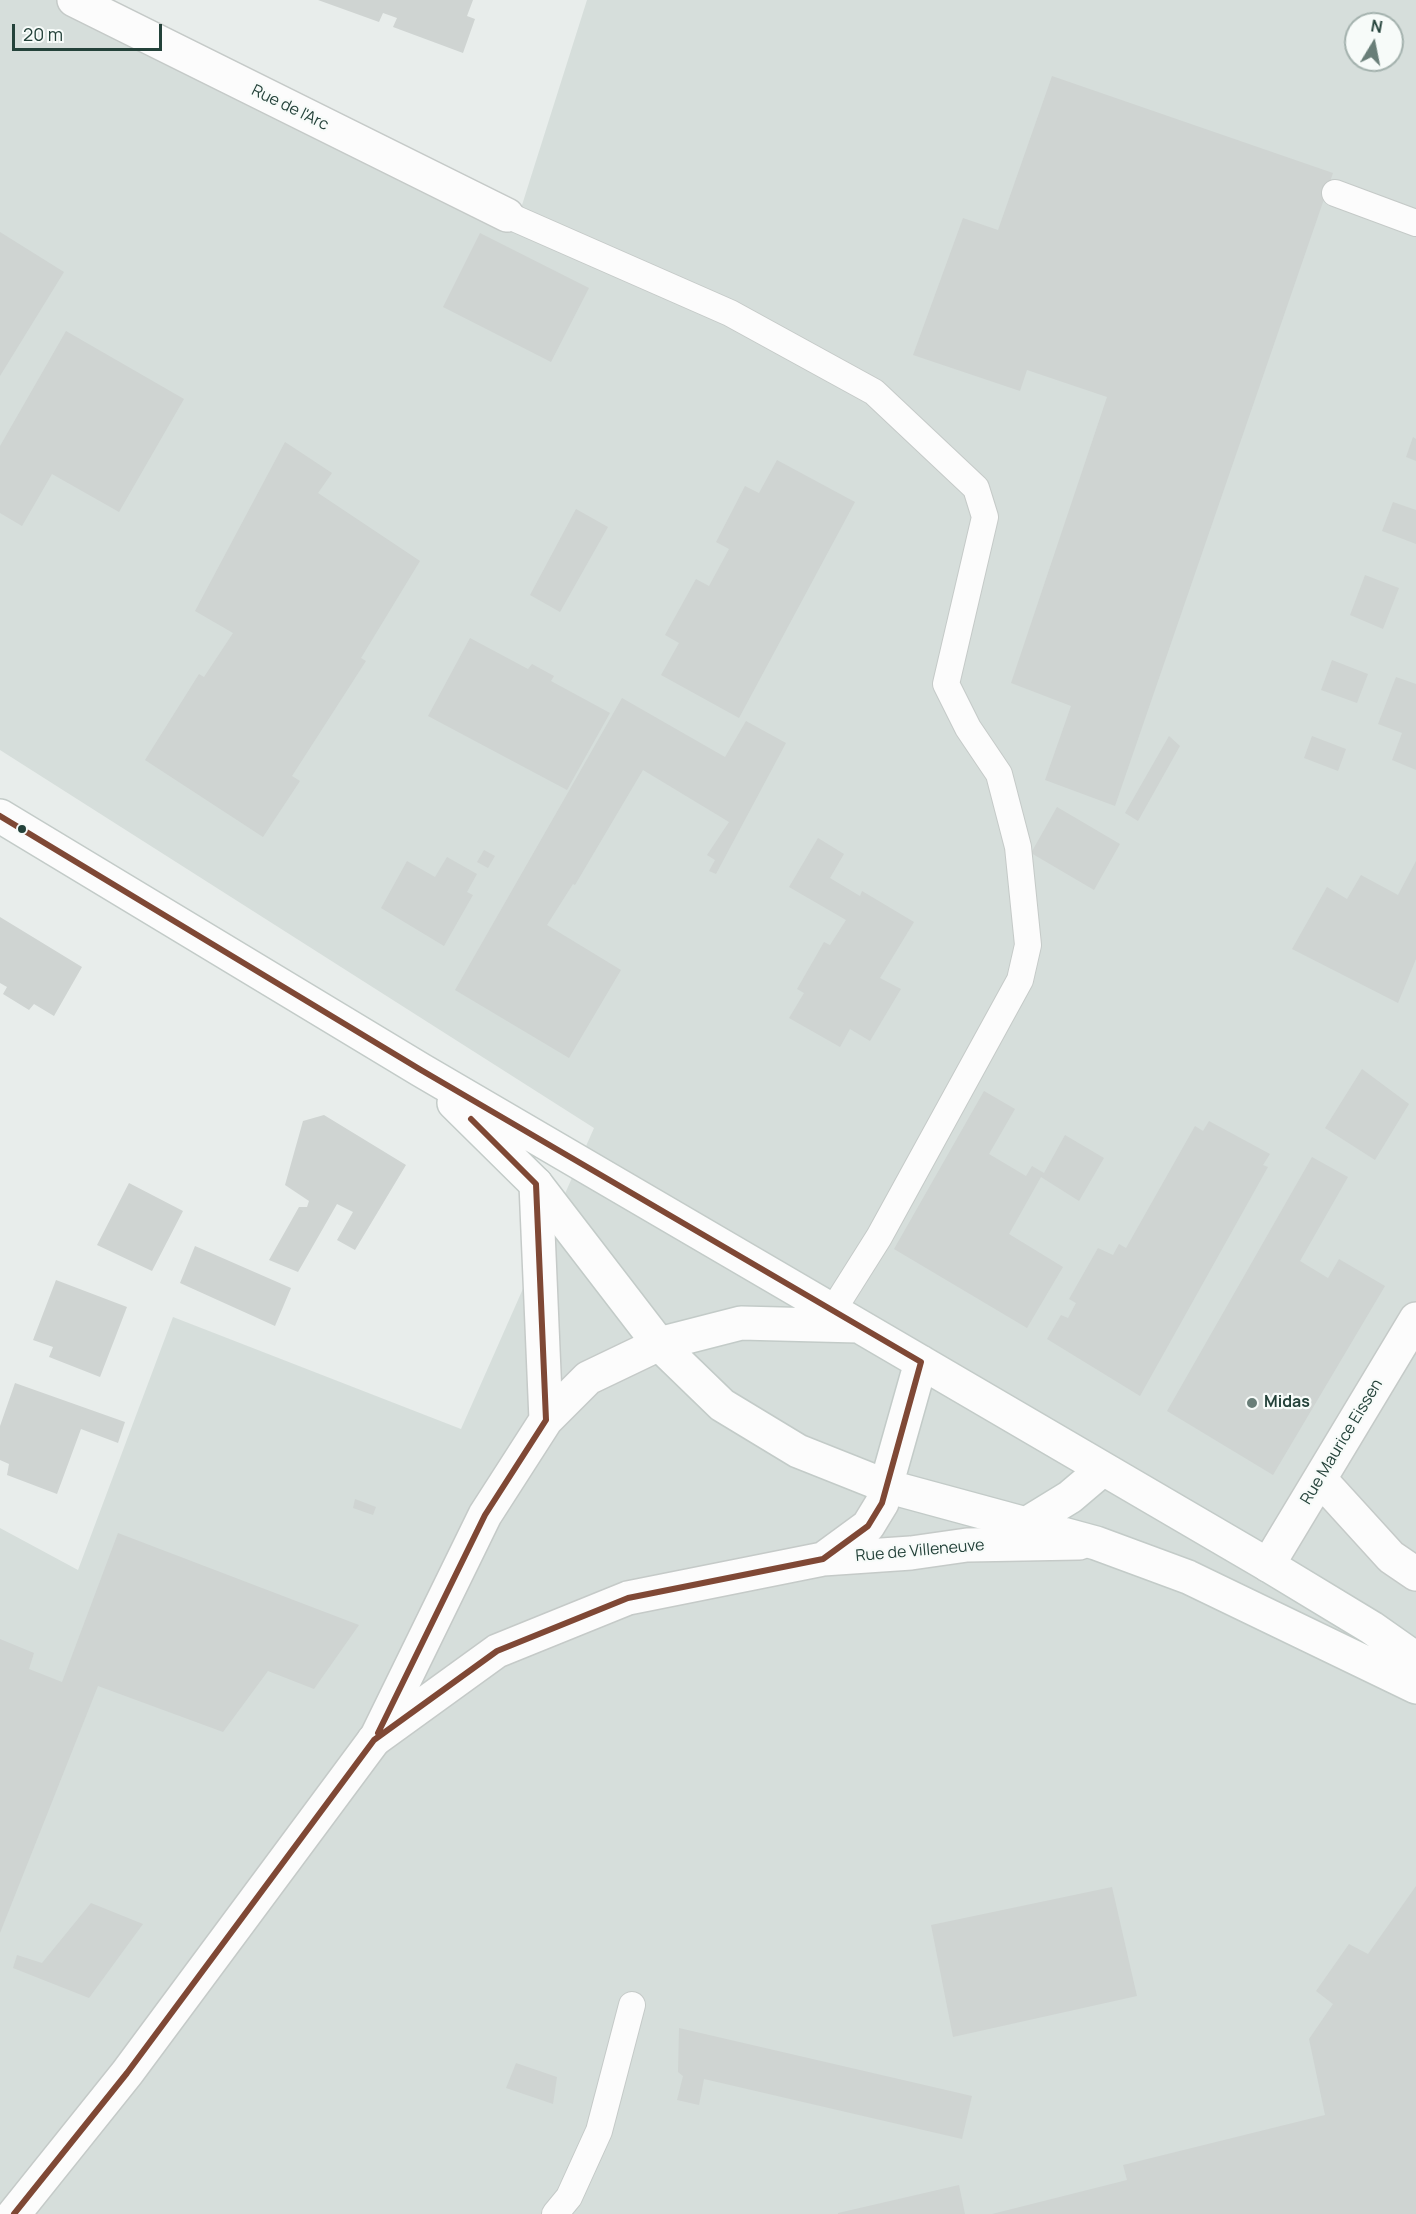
<!DOCTYPE html>
<html>
<head>
<meta charset="utf-8">
<style>
	body { margin:0 }
	#map { position:relative; width:1416px; height:2214px; overflow:hidden; background:#e8edeb; font-family:Manrope,sans-serif }
	canvas { display:block }
	.north { position:absolute; left:1344px; top:12px; width:60px; height:60px; box-sizing:border-box; background:#f7fbf9; border:2px solid #a3b1ad; border-radius:50%; rotate:10deg; font-size:16px; font-weight:700; line-height:24px; text-align:center; color:#24423a }
	.north::after { content:''; display:block; margin:auto; width:21px; height:27px; background:#697e78; clip-path:polygon(50% 0,100% 100%,50% 72%,0 100%) }
	.scale { position:absolute; left:12px; top:24px; width:150px; height:27px; box-sizing:border-box; border:3px solid #24423a; border-top:0; padding-left:8px; font-size:18px; line-height:21px; white-space:nowrap; color:#24423a; -webkit-text-stroke:4px #f7fbf9; paint-order:stroke }
</style>
</head>
<body>
<div id="map">
<canvas width="1416" height="2214"></canvas>
<div class="north">N</div>
<div class="scale">20 m</div>
</div>
<script>
const ctx = document.querySelector('canvas').getContext('2d');
ctx.lineJoin = 'round';
function fillPath(path, color) {
  ctx.fillStyle = color;
  ctx.fill(path, 'evenodd');
}
function toPath(rows) {
  const path = new Path2D();
  for (const r of rows) {
    path.moveTo(r[0], r[1]);
    for (let i = 2; i < r.length; i += 2) path.lineTo(r[i], r[i + 1]);
  }
  return path;
}
function stroke(path, color, width, dash) {
  ctx.strokeStyle = color;
  ctx.lineWidth = width;
  ctx.lineCap = dash ? 'butt' : 'round';
  ctx.setLineDash(dash || []);
  ctx.stroke(path);
}
function write(font, color, halo, rows, align = 'center') {
  ctx.font = font + ' Manrope,sans-serif';
  ctx.lineWidth = 4.5;
  ctx.setLineDash([]);
  ctx.textBaseline = 'middle';
  ctx.strokeStyle = halo;
  ctx.fillStyle = color;
  for (const [text, x, y, turn = 0] of rows) {
    ctx.save();
    ctx.translate(x, y);
    ctx.rotate((+turn || 0) * Math.PI / 180);
    ctx.textAlign = isNaN(turn) ? turn : align;
    if (halo) ctx.strokeText(text, 0, 0);
    ctx.fillText(text, 0, 0);
    ctx.restore();
  }
}
fillPath(toPath([
	[0,0,95,0,516,224,587,0,1416,0,1416,2214,0,2214,0,1528,78,1570,173,1317,461,1429,594,1128,0,750],
	[1356,24,1392,24,1392,60,1356,60]
]), '#d6dedb');
fillPath(toPath([
	[318,0,473,0,467,16,475,19,463,53,393,27,397,18,383,13,379,22],
	[1052,76,1333,173,1115,806,1045,780,1071,706,1011,683,1107,397,1027,370,1020,391,913,355,963,218,998,230],
	[0,232,64,272,0,376],
	[480,233,589,288,551,362,443,307],
	[66,331,184,399,119,512,52,474,22,526,0,513,0,446],
	[1413,437,1416,439,1416,461,1406,457],
	[285,442,332,473,318,493,420,561,361,658,366,661,292,776,300,781,263,837,145,760,199,674,204,677,233,633,195,611],
	[777,460,855,502,739,718,661,675,679,643,665,635,696,579,709,586,729,549,716,542,745,486,759,493],
	[1393,502,1416,510,1416,544,1382,531],
	[576,509,608,527,560,612,530,595],
	[1365,575,1399,588,1383,629,1350,615],
	[470,638,528,669,532,664,554,676,551,681,610,713,567,790,428,716],
	[1332,660,1368,674,1357,703,1321,690],
	[1396,677,1416,684,1416,770,1392,760,1402,733,1378,724],
	[622,698,725,757,746,721,786,743,716,874,709,871,715,860,707,855,729,822,643,770,575,885,573,884,547,925,621,970,569,1058,455,990],
	[1169,736,1180,746,1138,821,1125,813],
	[1312,736,1346,749,1338,771,1304,758],
	[1057,807,1120,844,1094,890,1031,853],
	[818,838,844,854,830,878,860,896,862,891,914,922,880,978,901,989,870,1041,850,1029,840,1047,789,1018,804,993,797,989,824,942,830,945,846,920,789,887],
	[484,850,495,856,488,868,477,862],
	[447,857,477,874,467,892,473,895,444,946,381,908,407,861,435,877],
	[1416,861,1416,959,1398,1003,1292,949,1327,887,1347,899,1361,875,1398,895],
	[0,917,82,967,54,1016,34,1004,29,1010,3,994,7,987,0,983],
	[1362,1069,1409,1104,1375,1160,1325,1128],
	[984,1091,1015,1109,989,1154,1026,1176,1032,1166,1044,1173,1065,1135,1104,1158,1079,1201,1041,1177,1009,1234,1063,1267,1027,1328,894,1249],
	[324,1115,406,1165,355,1250,337,1240,353,1212,337,1204,298,1272,269,1260,299,1207,307,1207,309,1201,285,1185,303,1121],
	[1209,1121,1270,1154,1263,1165,1268,1167,1140,1396,1047,1339,1061,1315,1068,1318,1076,1303,1069,1299,1098,1248,1113,1255,1119,1244,1126,1248,1195,1126,1203,1131],
	[1312,1157,1348,1177,1300,1261,1328,1278,1339,1259,1385,1286,1273,1475,1167,1411],
	[129,1183,183,1211,152,1271,97,1245],
	[195,1246,291,1288,275,1326,180,1283],
	[56,1280,127,1307,100,1377,49,1357,53,1347,33,1340],
	[15,1383,125,1422,118,1443,81,1429,57,1494,7,1475,9,1464,0,1460,0,1426],
	[355,1499,376,1507,373,1515,353,1508],
	[118,1533,359,1625,314,1689,268,1671,223,1732,98,1686,0,1933,0,1639,34,1653,29,1669,62,1682],
	[1416,1886,1416,2214,992,2214,1127,2180,1123,2165,1325,2115,1309,2039,1333,2004,1316,1991,1349,1944,1368,1954],
	[1112,1887,1137,1996,953,2037,931,1925],
	[91,1903,143,1924,89,1998,13,1968,17,1955,42,1963],
	[679,2028,972,2096,962,2139,704,2079,699,2105,677,2100,683,2076,678,2072],
	[516,2063,557,2077,553,2104,506,2088],
	[959,2185,965,2214,838,2214,838,2213]
]), '#cfd4d2');
const service = toPath([
	[1335,193,1416,223],
	[507,215,730,313,874,392,976,488,985,517,946,684,968,728,999,774,1018,847,1028,945,1020,980,879,1237,833,1310],
	[555,2214,569,2197,599,2131,632,2005]
]);
const minor = toPath([
	[74,0,507,215],
	[536,1184,546,1420],
	[1320,1479,1391,1557,1416,1574],
	[823,1559,868,1526,882,1503,886,1486],
	[1268,1565,1416,1319],
	[377,1736,485,1515,546,1420,588,1378,659,1344],
	[374,1740,497,1651,628,1598,823,1559,911,1553,967,1545,1079,1543]
]);
const tertiary = toPath([
	[14,2214,127,2073,374,1740]
]);
const secondary = toPath([
	[0,816,421,1070,1268,1565,1372,1628,1416,1659],
	[454,1103,536,1184,659,1344,722,1405,798,1451,886,1486,1096,1543,1188,1577,1416,1687],
	[659,1344,741,1323,858,1326],
	[886,1486,921,1362],
	[1026,1524,1070,1497,1103,1469]
]);
stroke(service, '#c5cac8', 28);
stroke(minor, '#c5cac8', 36);
stroke(tertiary, '#c5cac8', 36);
stroke(secondary, '#c3cbc8', 36);
stroke(service, '#fcfcfc', 26);
stroke(minor, '#fcfcfc', 33);
stroke(tertiary, '#fcfcfc', 33);
stroke(secondary, '#fcfcfc', 33);
stroke(toPath([
	[0,816,421,1070,921,1362,882,1503,868,1526,823,1559,628,1598,497,1651,374,1740,127,2073,14,2214],
	[378,1733,485,1515,546,1420,536,1184,471,1119]
]), '#7f4835', 6);
for (const [x, y, r, color] of [
	[22,829,5,"#24423a"],
	[1252,1403,6,"#697e78"]
]) {
  const dot = new Path2D();
  dot.arc(x, y, r, 0, 2 * Math.PI);
  ctx.fillStyle = color;
  ctx.fill(dot);
  stroke(dot, '#f7fbf9', 2);
}
write('16px', '#24423a', '#f7fbf9', [
	["Rue de l'Arc",290,108,26],
	["Rue Maurice Eissen",1342,1442,-59],
	["Rue de Villeneuve",920,1551,-5]
]);
write('bold 16px', '#24423a', '#f7fbf9', [
	["Midas",1264,1403]
], 'left');
</script>
</body>
</html>
